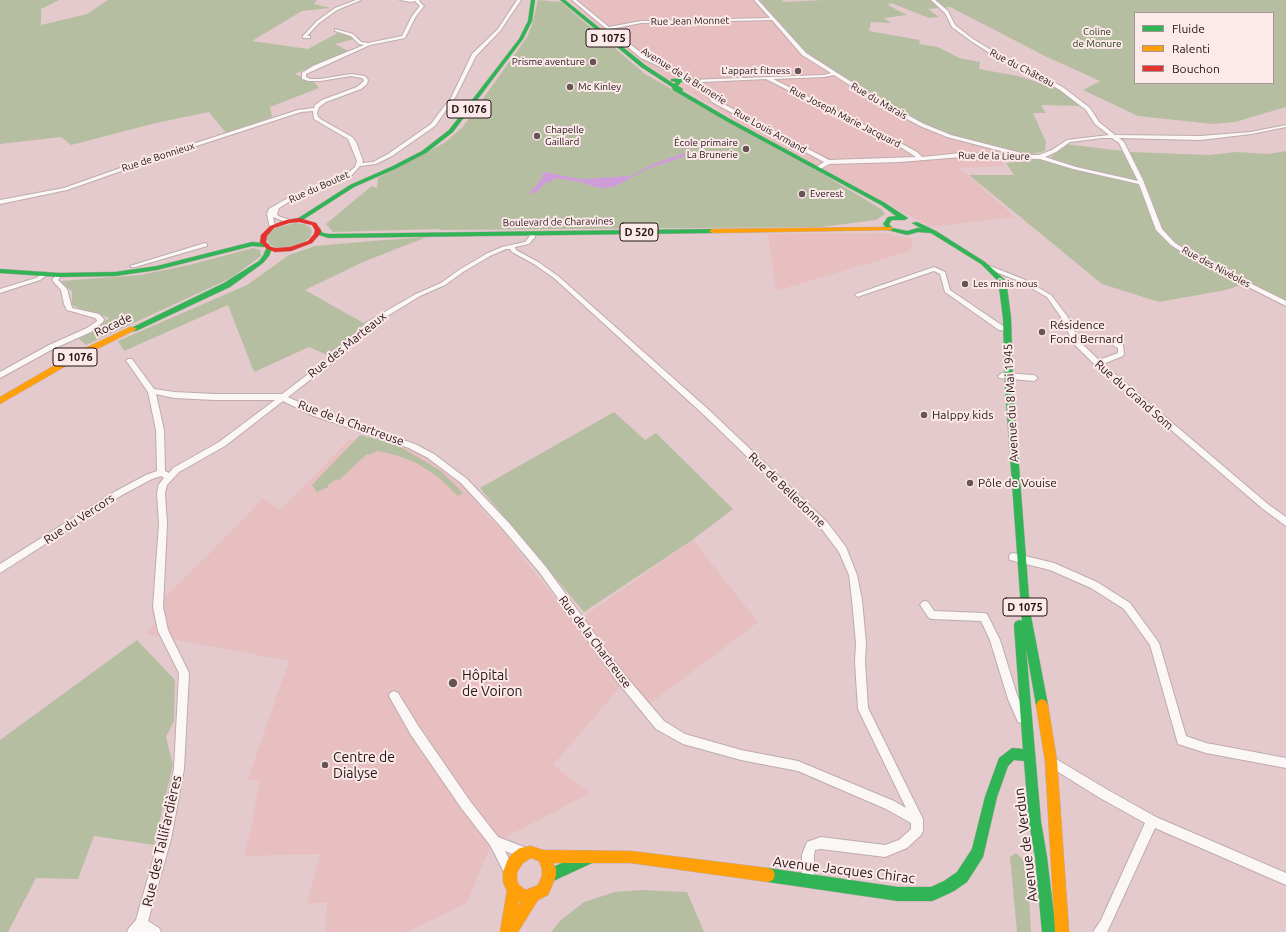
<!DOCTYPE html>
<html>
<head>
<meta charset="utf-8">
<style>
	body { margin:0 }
	#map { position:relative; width:1286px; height:932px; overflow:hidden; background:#e4cacc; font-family:Ubuntu,sans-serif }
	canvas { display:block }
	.legend { position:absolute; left:1134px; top:12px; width:140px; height:72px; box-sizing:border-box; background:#fce9e9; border:1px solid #a69494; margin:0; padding:5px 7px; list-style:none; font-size:12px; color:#251515 }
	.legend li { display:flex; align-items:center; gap:8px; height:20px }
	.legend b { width:20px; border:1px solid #a69494 }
</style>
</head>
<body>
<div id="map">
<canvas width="1286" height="932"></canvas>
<ul class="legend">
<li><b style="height:5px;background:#30b455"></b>Fluide</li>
<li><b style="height:5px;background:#ff9f0a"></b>Ralenti</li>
<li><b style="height:5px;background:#e5322d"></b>Bouchon</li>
</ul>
</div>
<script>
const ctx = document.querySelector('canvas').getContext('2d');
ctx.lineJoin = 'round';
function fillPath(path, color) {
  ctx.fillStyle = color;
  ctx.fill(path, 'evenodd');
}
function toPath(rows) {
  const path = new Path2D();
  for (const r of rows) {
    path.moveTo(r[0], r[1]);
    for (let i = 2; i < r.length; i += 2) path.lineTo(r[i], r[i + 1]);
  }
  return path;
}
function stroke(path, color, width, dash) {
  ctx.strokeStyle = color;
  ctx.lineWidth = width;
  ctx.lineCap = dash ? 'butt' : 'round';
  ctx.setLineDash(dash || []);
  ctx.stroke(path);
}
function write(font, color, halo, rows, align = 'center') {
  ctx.font = font + ' Ubuntu,sans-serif';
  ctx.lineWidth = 4;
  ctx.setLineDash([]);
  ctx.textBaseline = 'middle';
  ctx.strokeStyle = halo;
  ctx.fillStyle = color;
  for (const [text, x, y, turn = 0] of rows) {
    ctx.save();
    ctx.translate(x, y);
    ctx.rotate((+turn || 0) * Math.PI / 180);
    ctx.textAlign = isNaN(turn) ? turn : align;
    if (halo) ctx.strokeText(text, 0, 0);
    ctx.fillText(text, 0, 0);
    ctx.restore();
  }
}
fillPath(toPath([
	[569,0,759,0,810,56,1021,156,1000,159,1005,166,960,168,1015,217,930,227,743,125,666,78,631,54],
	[883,233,913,239,910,251,776,291,768,234],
	[349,440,406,445,417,449,446,469,471,493,482,510,504,533,574,623,693,540,758,622,647,706,627,679,553,765,590,793,491,845,467,903,407,932,325,932,327,902,307,904,320,854,244,856,252,825,259,781,248,779,289,661,146,634,160,618,150,611,210,553,263,498,280,510]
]), '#e8bfc1');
fillPath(toPath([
	[0,0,59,0,41,9,41,25,87,14,108,0,317,0,314,4,331,8,302,11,252,41,308,49,338,33,347,35,354,39,335,44,348,51,295,74,315,83,319,88,270,107,272,117,226,133,209,112,156,123,71,145,61,137,0,144],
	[538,0,561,2,645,74,826,176,881,209,885,214,876,220,821,227,441,230,439,229,333,232,326,224,368,189,372,186,377,188,378,178,444,143,462,128,527,37,532,25],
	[759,0,782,0,784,2,823,0,1286,0,1286,107,1235,122,1213,124,1138,116,1083,90,1100,81,1047,57,950,7,928,9,939,17,929,18,891,3,888,5,907,15,884,18,891,23,871,22,869,31,920,40,919,44,938,47,959,58,980,62,979,69,1018,76,1057,88,1081,106,1041,105,1046,113,1033,113,1046,142,1045,151,1028,155,952,136,922,123,857,89,810,56],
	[1135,13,1273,13,1273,83,1135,83],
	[1065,144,1131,152,1210,155,1236,152,1268,154,1286,151,1286,302,1247,283,1226,290,1159,302,1102,284,969,175,1014,175,1006,163,1050,158],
	[295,223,304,224,310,227,312,231,310,237,304,242,285,248,275,247,269,244,267,239,269,233,276,228],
	[427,237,363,262,305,290,367,325,327,355,309,347,254,372,228,305,124,351,118,341,247,285,289,255,298,252,315,246,372,241],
	[253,248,260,250,261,256,231,278,86,345,77,337,110,318,85,311,72,305,72,292,61,281,140,275,189,265],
	[614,412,645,440,656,433,733,509,691,541,584,612,480,488],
	[360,435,394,443,441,471,463,493,458,496,438,477,415,462,395,455,378,451,369,455,367,454,338,481,336,479,328,485,328,487,317,492,312,485],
	[137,640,175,680,174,721,166,737,173,765,154,845,94,836,78,879,36,878,8,932,0,932,0,740],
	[1016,853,1027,863,1031,932,1017,932,1010,857],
	[641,890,687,892,704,932,551,932,561,920,584,902,615,892]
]), '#b6bea2');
fillPath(toPath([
	[684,153,685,155,683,157,647,169,614,187,599,188,580,182,556,178,552,181,545,183,538,191,533,194,530,193,543,177,542,174,544,172,580,179,631,176,653,164]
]), '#ce9dd9');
const street = toPath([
	[356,0,361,0,337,10,319,23,307,36,310,36,310,38,303,38,303,36,317,21,335,8,356,0],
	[400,0,420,0,419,1,424,6,416,16,405,38,370,45,306,74,306,77,310,79,320,79,351,74,365,76,368,80,367,84,361,89,326,102,319,107,317,113,318,117,322,120,352,137,356,142,363,161,362,163,373,162,388,154,431,124,452,96,472,54,498,29,517,0,521,0,500,31,476,56,456,96,435,126,392,156,376,164,360,166,352,175,292,200,279,208,277,214,278,216,290,220,290,222,286,222,273,217,275,227,270,228,267,214,269,209,288,198,348,173,355,167,357,161,348,139,314,119,313,111,301,112,147,162,67,190,0,204,0,200,64,188,143,160,298,110,314,108,315,105,322,100,357,87,363,82,364,80,362,78,351,76,320,81,309,81,302,79,302,73,313,66,364,45,359,44,351,36,335,31,335,29,353,34,361,42,368,43,402,36,412,16,420,6,415,1,411,2,400,0],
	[572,0,576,0,609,27,641,21,770,18,754,0,758,0,806,53,878,99,924,124,951,135,1021,153,1021,155,1039,155,1052,150,1067,140,1109,135,1095,124,1086,110,1060,90,1027,71,1005,63,971,41,952,27,945,13,931,0,935,0,948,11,955,25,973,39,1009,61,1031,69,1064,88,1090,108,1099,122,1115,135,1200,136,1251,132,1286,125,1286,127,1251,134,1200,140,1119,138,1124,142,1143,180,1162,229,1175,243,1195,256,1286,301,1286,306,1191,258,1171,245,1156,230,1139,184,1073,169,1040,159,961,157,900,162,829,164,819,170,815,170,815,168,824,162,712,102,697,82,686,82,676,74,641,58,572,0],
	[772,20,802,55,831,73,824,75,689,80,684,76,685,74,645,56,611,29,641,23,772,20],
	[834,75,874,101,920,126,947,137,1016,155,961,153,922,157,917,152,906,146,773,79,824,77,834,75],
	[766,79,902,148,916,157,829,160,716,100,702,82,766,79],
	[1102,138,1112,138,1119,143,1138,181,1076,167,1045,157,1056,152,1070,142,1102,138],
	[531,232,535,235,535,237,529,244,515,247,516,250,538,262,558,276,709,410,827,522,846,547,857,575,862,600,866,643,865,662,868,708,921,815,923,819,923,831,921,835,907,848,885,857,821,849,815,850,814,855,814,880,812,884,808,886,804,884,802,880,802,855,807,842,821,837,885,845,899,840,911,829,911,823,886,809,798,771,741,760,683,744,656,729,616,680,540,573,503,529,461,483,428,458,409,448,311,415,283,401,225,446,179,472,167,485,165,493,167,524,163,607,168,630,189,673,184,769,171,839,148,921,159,928,161,932,127,932,129,928,136,920,159,839,174,769,179,673,158,631,153,607,159,524,157,493,159,484,164,478,161,476,152,479,122,495,0,573,0,564,116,491,146,475,157,471,156,430,148,392,128,363,126,361,128,359,132,359,154,389,174,392,215,394,282,394,328,359,367,322,416,294,441,283,459,270,486,254,502,247,525,242,530,236,528,234,531,232],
	[506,249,510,249,512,252,534,264,554,278,703,414,821,528,839,552,849,575,852,600,856,643,855,662,858,709,906,808,894,801,798,761,741,750,685,734,664,721,624,674,546,567,509,523,467,479,434,454,415,444,317,411,288,397,332,363,371,326,420,296,445,285,463,272,490,256,506,249],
	[156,394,174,398,215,400,275,400,219,442,173,468,169,473,165,471,164,430,156,394],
	[205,243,207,244,207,246,135,267,131,267,130,266,205,243],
	[990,266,1023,279,1051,295,1067,316,1079,341,1099,360,1118,353,1118,348,1113,345,1112,343,1113,341,1117,341,1123,345,1124,354,1123,356,1103,364,1269,505,1286,517,1286,526,1263,509,1092,362,1074,344,1061,317,1047,297,1019,281,988,269,988,267,990,266],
	[934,267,945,272,950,290,1003,326,1010,327,1010,331,999,330,945,292,940,274,934,271,860,296,858,297,855,295,856,294,934,267],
	[45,272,48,274,40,280,0,293,0,289,36,278,45,272],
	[59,273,62,275,58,280,67,289,72,308,99,314,104,319,103,322,91,332,53,349,0,378,0,372,49,345,87,328,97,321,97,320,95,318,67,310,64,304,61,290,52,280,57,274,59,273],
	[1002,373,1034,375,1038,378,1034,381,999,378,998,376,1002,373],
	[1013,553,1054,563,1097,582,1130,603,1159,643,1186,736,1206,743,1286,758,1286,768,1206,753,1178,744,1150,645,1124,609,1091,588,1050,570,1010,560,1009,557,1010,554,1013,553],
	[925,601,928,602,934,611,984,613,987,614,1000,640,1017,695,1027,718,1026,722,1022,723,1018,722,1008,699,990,640,981,621,932,619,929,618,920,605,922,602,925,601],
	[394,691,398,693,419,727,470,801,498,837,529,849,531,853,529,857,525,859,505,851,516,872,514,876,510,878,506,876,490,845,462,809,411,735,389,696,390,693,394,691],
	[1051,756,1108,790,1156,817,1286,873,1286,885,1155,828,1109,928,1107,932,1093,932,1101,920,1145,823,1100,798,1047,765,1046,761,1047,757,1051,756]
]);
const fast = toPath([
	[531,0,535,0,532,21,523,39,453,132,426,153,395,169,354,187,301,221,297,221,297,219,350,185,391,167,422,151,449,130,519,39,528,21,531,0],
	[560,0,565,0,645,65,674,84,676,82,671,81,671,79,698,78,701,80,698,82,681,82,678,86,683,89,682,91,730,119,885,203,908,218,905,220,892,220,889,224,892,228,907,231,918,228,922,229,912,223,917,222,936,231,985,262,1004,279,1007,287,1011,318,1013,387,1030,611,1048,705,1046,709,1042,711,1038,709,1036,705,1026,648,1041,822,1047,857,1056,932,1042,932,1035,857,1029,822,1024,761,1014,760,1008,766,997,797,983,857,967,882,954,891,937,899,932,901,898,901,768,882,763,880,761,875,763,870,768,868,898,887,931,887,944,881,957,872,972,849,985,797,999,758,1012,748,1023,749,1014,625,1015,622,1019,620,1022,621,1005,387,1003,318,999,287,997,280,981,264,931,233,918,232,907,235,888,230,883,224,888,217,896,216,881,205,726,121,673,90,672,87,641,67,560,0],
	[318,228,323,233,329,234,712,229,715,231,712,233,329,238,319,235,315,230,318,228],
	[252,242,264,243,267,245,264,247,252,246,157,270,115,276,59,277,0,273,0,269,59,273,115,272,157,266,252,242],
	[269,246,272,248,269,256,263,263,230,287,136,331,133,331,129,329,224,283,259,261,263,256,267,247,269,246],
	[587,852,592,853,593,858,592,863,549,883,544,881,542,876,544,871,587,852]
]);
const slow = toPath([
	[890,227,892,228,892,230,712,233,709,231,712,229,890,227],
	[130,327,133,327,137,329,85,355,0,404,0,397,79,351,130,327],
	[1042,699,1046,701,1048,705,1057,761,1069,932,1055,932,1045,761,1036,705,1038,701,1042,699],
	[531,846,543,850,631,851,768,868,773,870,775,875,773,880,768,882,631,863,553,863,556,869,556,876,548,895,538,900,518,932,500,932,507,891,503,882,503,872,508,859,513,853,520,848,531,846],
	[531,858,539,861,542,869,542,876,538,885,526,890,519,885,517,881,517,872,523,863,531,858],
	[519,902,521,902,518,907,519,902]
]);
const jam = toPath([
	[299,218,316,223,321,230,320,234,312,243,291,251,275,252,267,249,260,242,261,235,270,226,286,220,299,218],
	[299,222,312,225,315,230,314,234,308,241,290,247,276,248,271,247,266,242,267,236,274,228,289,223,299,222]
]);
stroke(street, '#beabac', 2);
stroke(fast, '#beabac', 1);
stroke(slow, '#beabac', 1);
stroke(jam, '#beabac', 1);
fillPath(street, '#fbf7f7');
fillPath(fast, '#30b455');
fillPath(slow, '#ff9f0a');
fillPath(jam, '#e5322d');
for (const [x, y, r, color] of [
	[593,62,4,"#685455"],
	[798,71,4,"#685455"],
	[570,87,4,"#685455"],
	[537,136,4,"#685455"],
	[746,149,4,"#685455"],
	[802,194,4,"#685455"],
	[965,284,4,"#685455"],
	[1042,332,4,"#685455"],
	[924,415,4,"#685455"],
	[970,483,4,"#685455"],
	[453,683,5,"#685455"],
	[325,765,4,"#685455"]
]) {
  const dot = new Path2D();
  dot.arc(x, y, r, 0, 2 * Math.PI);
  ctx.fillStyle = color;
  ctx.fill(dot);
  stroke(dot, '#fce9e9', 1.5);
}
write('10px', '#251515', '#fce9e9', [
	["Rue Jean Monnet",690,21,-1],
	["Rue du Château",1022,68,27],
	["Avenue de la Brunerie",684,76,32],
	["Rue du Marais",879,101,30],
	["Rue Joseph Marie Jacquard",845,117,27],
	["Rue Louis Armand",770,131,29],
	["Rue de la Lieure",994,156,1],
	["Rue de Bonnieux",158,157,-18],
	["Rue du Boutet",319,187,-24],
	["Boulevard de Charavines",558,222,-1],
	["Rue des Nivéoles",1216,267,28]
]);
write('10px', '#1e3512', '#fce9e9', [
	["Coline",1097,32],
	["de Monure",1097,44]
]);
write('10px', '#251515', '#fce9e9', [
	["Prisme aventure",585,62,"right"],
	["L'appart fitness",790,71,"right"],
	["Mc Kinley",578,87],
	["Chapelle",545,130],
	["Gaillard",545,142],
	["École primaire",738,143,"right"],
	["La Brunerie",738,155,"right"],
	["Everest",810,194],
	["Les minis nous",973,284]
], 'left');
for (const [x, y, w] of [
	[608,38,44],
	[469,109,44],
	[639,232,38],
	[75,357,44],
	[1025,607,44]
]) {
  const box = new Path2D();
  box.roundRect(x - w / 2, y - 9, w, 18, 3);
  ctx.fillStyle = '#fce9e9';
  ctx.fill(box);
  stroke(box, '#251515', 1);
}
write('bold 11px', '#251515', null, [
	["D 1075",608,38],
	["D 1076",469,109],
	["D 520",639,232],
	["D 1076",75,357],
	["D 1075",1025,607]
]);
write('12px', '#251515', '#fce9e9', [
	["Rocade",113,325,-25],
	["Rue des Marteaux",347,345,-39],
	["Rue du Grand Som",1134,395,41],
	["Avenue du 8 Mai 1945",1011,403,-93],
	["Rue de la Chartreuse",351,423,20],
	["Rue de Belledonne",787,490,44],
	["Rue du Vercors",79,519,-33],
	["Rue de la Chartreuse",595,642,53]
]);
write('12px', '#251515', '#fce9e9', [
	["Résidence",1050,325],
	["Fond Bernard",1050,339],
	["Halppy kids",932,415],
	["Pôle de Vouise",978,483]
], 'left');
write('14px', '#251515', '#fce9e9', [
	["Hôpital",462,675],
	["de Voiron",462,691],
	["Centre de",333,757],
	["Dialyse",333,773]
], 'left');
write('14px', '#251515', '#fce9e9', [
	["Rue des Tallifardières",162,841,-77],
	["Avenue de Verdun",1026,845,-97],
	["Avenue Jacques Chirac",844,870,7]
]);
</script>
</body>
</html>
